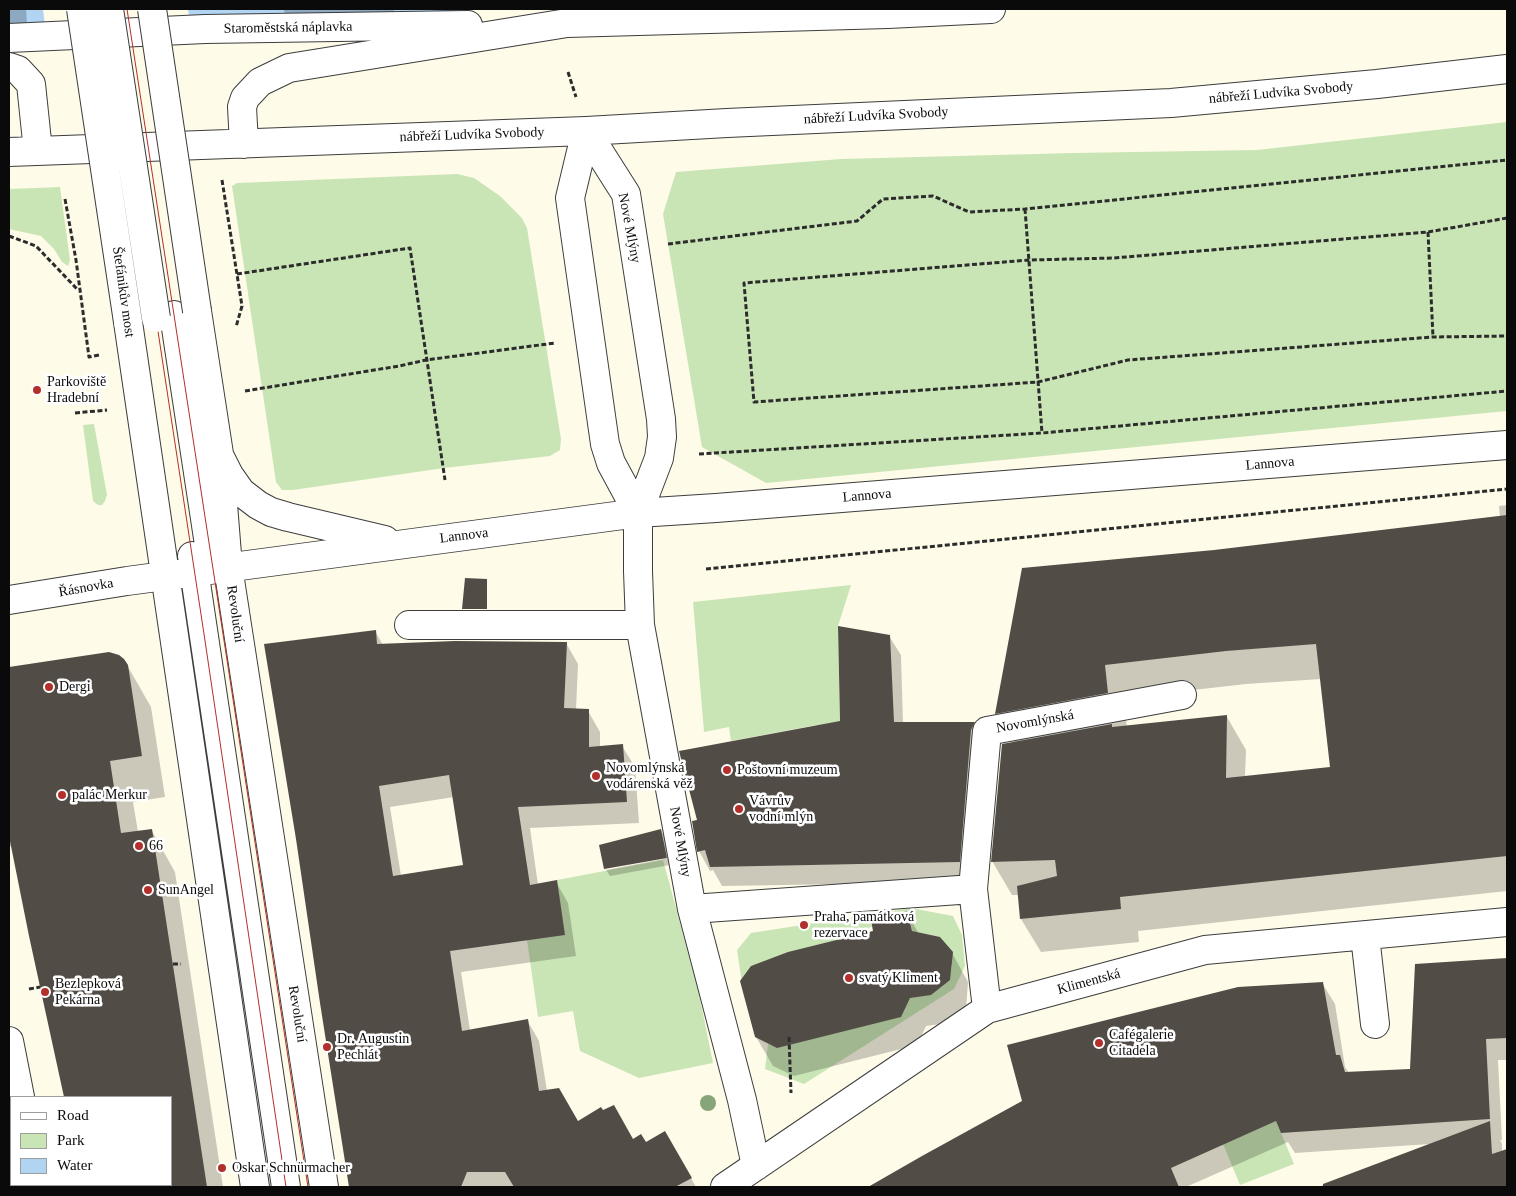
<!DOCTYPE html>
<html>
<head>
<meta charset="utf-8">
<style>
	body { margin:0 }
	#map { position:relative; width:1516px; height:1196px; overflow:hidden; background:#fefbe8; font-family:"Times New Roman",serif }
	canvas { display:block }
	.frame { position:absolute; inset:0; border:10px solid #0a0a0a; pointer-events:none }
	.legend { position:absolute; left:10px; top:1096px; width:162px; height:90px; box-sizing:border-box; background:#fff; border:1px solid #9d9d9d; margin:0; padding:6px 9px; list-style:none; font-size:15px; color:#0a0a0a }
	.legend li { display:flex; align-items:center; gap:10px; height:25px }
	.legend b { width:25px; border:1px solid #9d9d9d }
</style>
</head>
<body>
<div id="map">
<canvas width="1516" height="1196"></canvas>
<div class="frame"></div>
<ul class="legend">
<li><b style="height:6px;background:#fff"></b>Road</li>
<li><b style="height:14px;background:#cae5b5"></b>Park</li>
<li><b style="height:14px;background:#b0d4f2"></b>Water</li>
</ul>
</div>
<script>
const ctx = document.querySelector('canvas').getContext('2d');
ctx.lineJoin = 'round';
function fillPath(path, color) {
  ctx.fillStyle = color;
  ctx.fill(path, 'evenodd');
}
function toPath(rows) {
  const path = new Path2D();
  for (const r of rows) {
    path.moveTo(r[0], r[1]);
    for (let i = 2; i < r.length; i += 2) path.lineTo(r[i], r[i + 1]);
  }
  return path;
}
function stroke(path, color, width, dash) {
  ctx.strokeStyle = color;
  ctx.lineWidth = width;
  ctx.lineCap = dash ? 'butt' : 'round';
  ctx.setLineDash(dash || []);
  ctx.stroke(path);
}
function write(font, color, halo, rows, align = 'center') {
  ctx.font = font + ' "Times New Roman",serif';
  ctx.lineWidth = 5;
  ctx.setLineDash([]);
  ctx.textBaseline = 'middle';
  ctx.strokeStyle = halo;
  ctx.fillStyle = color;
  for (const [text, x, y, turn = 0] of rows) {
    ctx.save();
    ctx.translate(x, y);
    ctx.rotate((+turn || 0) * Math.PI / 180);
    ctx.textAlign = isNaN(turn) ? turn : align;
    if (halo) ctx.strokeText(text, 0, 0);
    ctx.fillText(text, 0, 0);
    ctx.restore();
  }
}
fillPath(toPath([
	[1507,122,1507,411,766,483,702,447,663,214,676,172,841,159,1073,153,1257,150],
	[457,174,474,178,500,196,522,218,527,228,561,439,560,450,550,456,444,468,293,490,282,490,276,482,232,186,237,183],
	[60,187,70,260,68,266,62,262,54,249,41,236,9,229,9,189],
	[94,424,107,495,105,501,102,505,98,505,93,501,83,425],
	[851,585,838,626,840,723,811,726,731,741,729,727,704,732,693,602],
	[663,860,698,989,713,1063,639,1078,580,1051,573,1011,538,1017,527,940,557,880],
	[911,908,953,916,962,935,965,966,954,989,804,1084,765,1069,768,1044,774,1046,897,1005,934,985,938,989,942,987,951,971,952,966,946,964,915,941,907,911,871,920,872,927,866,928,863,933,865,941,757,968,752,965,749,969,755,974,760,992,744,997,737,950,751,933],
	[1276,1121,1294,1164,1240,1185,1223,1144]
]), '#cae5b5');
const water = toPath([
	[9,9,476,9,403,13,9,24,9,9]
]);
fillPath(water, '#b0d4f2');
stroke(water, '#3b83c5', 1);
fillPath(toPath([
	[43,9,188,9,190,22,45,26]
]), '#fefbe8');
fillPath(toPath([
	[9,9,26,9,27,24,9,27],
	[283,9,394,9,394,23,292,26],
	[1507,505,1507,891,1138,931,1139,942,1041,952,1021,919,1019,895,1012,895,992,861,1014,743,997,713,1215,551,1500,518,1499,506],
	[1321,679,1331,768,1245,777,1246,750,1227,717,1127,727,1123,698,1246,684],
	[375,631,383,645,566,643,578,664,576,710,588,711,600,732,600,747,622,746,635,767,639,823,530,828,538,885,556,882,568,903,576,956,461,972,470,1030,527,1020,539,1041,547,1091,578,1122,645,1144,665,1133,696,1187,350,1187,297,839],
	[454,797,465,866,401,876,390,807],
	[889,636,901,655,903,723,974,723,985,742,970,882,722,886,713,870,710,871,699,851,699,821,841,722],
	[109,654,127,665,151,707,165,797,133,802,138,832,152,831,175,872,223,1187,85,1187,84,1185,171,1185,171,1097,66,1097,12,846,9,847,9,669],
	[661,830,665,838,668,856,606,868,606,870,600,846],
	[669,858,670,865,610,876,606,870],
	[907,913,919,934,952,953,968,982,966,1009,948,1023,926,1026,917,1045,794,1076,773,1066,756,1037,875,932],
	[1507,959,1507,1060,1498,1060,1502,1140,1500,1140,1502,1144,1502,1152,1507,1150,1507,1187,1318,1187,1430,1144,1295,1153,1288,1142,1186,1187,869,1187,923,1157,1322,983,1335,1004,1345,1067,1349,1073,1411,1070,1416,965],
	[9,1124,11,1129,11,1185,20,1185,20,1187,9,1187]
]), '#0003');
fillPath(toPath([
	[1507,515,1507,856,1120,897,1121,909,1020,919,1017,886,1057,876,1055,860,991,862,1002,744,1112,724,1112,727,1227,715,1226,778,1330,767,1316,644,1226,651,1105,665,1108,693,995,714,1022,568,1214,550],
	[465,578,487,579,487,609,462,609],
	[838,626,890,635,894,722,975,722,971,730,960,862,710,867,705,850,697,852,692,821,697,820,679,751,840,721],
	[376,630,377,644,455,641,567,642,564,708,589,709,589,747,623,744,627,802,518,807,530,885,557,880,565,935,450,951,462,1031,528,1019,539,1091,559,1088,578,1121,601,1107,603,1110,614,1105,633,1139,641,1134,646,1142,665,1131,692,1178,675,1187,514,1187,505,1172,467,1172,461,1187,349,1187,320,1003,296,839,264,644],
	[449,775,463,865,393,876,379,786],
	[109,652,119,655,124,659,128,665,142,756,110,761,121,833,152,829,207,1187,171,1187,171,1097,64,1097,29,936,9,836,9,667],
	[661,829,667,858,604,869,599,845],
	[907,911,912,931,940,937,953,952,950,980,931,995,910,998,901,1017,777,1048,755,1037,740,981,751,966,788,952,873,931,871,920],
	[1507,958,1507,1038,1486,1039,1490,1119,1281,1133,1276,1121,1171,1168,1179,1187,868,1187,922,1156,1022,1101,1007,1045,1238,987,1323,982,1336,1055,1340,1055,1345,1072,1410,1069,1415,964],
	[1490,1121,1492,1154,1507,1149,1507,1187,1323,1187,1323,1184]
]), '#524c47');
const minor = toPath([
	[9,38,205,29,468,25],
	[9,67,18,70,31,84,38,151],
	[586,131,626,194,661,419,662,437,659,458,638,513,638,571,640,625,692,909,742,1100,756,1166],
	[586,131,570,198,605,444,611,463,638,513],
	[244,144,242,107,245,98,260,82,289,68,567,23,888,14,991,9],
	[9,152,586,131,727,123,1171,103,1377,84,1507,69],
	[197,311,219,454,228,567,324,1187],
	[174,315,211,558],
	[128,322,255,1187],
	[221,459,229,475,241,492,258,505,271,512,288,517,385,540],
	[192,556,286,1187],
	[9,600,127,581,638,513,716,508,1507,445],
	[409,625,640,625],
	[692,909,973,889],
	[1365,936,1375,1024],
	[987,1009,973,889,987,731,1182,695],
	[9,1041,20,1097],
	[37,1185,38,1187],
	[725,1187,987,1009,1205,950,1507,922]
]);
stroke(minor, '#3d3d3d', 30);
stroke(toPath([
	[568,72,576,97],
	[222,180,242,306,236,327],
	[65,199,76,260,89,357,99,355],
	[1025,209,1042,433],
	[1507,218,1428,232,1114,258,1029,260,744,283,754,402,1038,382,1128,360,1433,337,1507,336],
	[1428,232,1433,337],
	[9,236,36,246,78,290],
	[668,244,857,221,883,199,933,196,969,212,1025,209,1507,160],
	[237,274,410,248,445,480],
	[245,391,399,366,426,360,555,343],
	[75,413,107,410],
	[699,454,1042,433,1507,391],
	[706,569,1507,489],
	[173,964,181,964],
	[29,989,40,987],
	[789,1037,791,1093]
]), '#2c2c2c', 3, [5, 2.5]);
stroke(minor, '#fff', 28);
stroke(toPath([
	[109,9,204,634,286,1187],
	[127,9,308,1187]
]), '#b22f2b', 1);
const minorBridge = toPath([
	[81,9,128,322],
	[109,9,156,318],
	[152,9,197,311]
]);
stroke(minorBridge, '#3d3d3d', 30, []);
stroke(minorBridge, '#fff', 28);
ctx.fillStyle = '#88a479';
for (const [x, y] of [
	[708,1103]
]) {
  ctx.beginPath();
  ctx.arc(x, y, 8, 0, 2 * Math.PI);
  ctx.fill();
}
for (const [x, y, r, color] of [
	[37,390,5,"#b22f2b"],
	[49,687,5,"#b22f2b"],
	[727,770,5,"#b22f2b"],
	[596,776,5,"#b22f2b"],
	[62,795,5,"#b22f2b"],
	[739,809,5,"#b22f2b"],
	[139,846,5,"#b22f2b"],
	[148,890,5,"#b22f2b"],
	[804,925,5,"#b22f2b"],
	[849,978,5,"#b22f2b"],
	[45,992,5,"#b22f2b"],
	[1099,1043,5,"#b22f2b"],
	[327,1047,5,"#b22f2b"],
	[222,1168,5,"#b22f2b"]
]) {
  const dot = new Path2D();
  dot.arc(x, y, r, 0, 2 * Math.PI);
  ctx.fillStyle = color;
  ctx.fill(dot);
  stroke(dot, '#fff', 2);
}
write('14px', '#0a0a0a', '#fff', [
	["Staroměstská náplavka",288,28,-1],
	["nábřeží Ludvíka Svobody",1281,93,-5],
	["nábřeží Ludvíka Svobody",876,116,-3],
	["nábřeží Ludvíka Svobody",472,135,-2],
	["Nové Mlýny",629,228,79],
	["Štefánikův most",123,292,82],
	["Lannova",1270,464,-5],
	["Lannova",867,496,-5],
	["Lannova",464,536,-7],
	["Řásnovka",86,588,-10],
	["Revoluční",235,614,82],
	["Novomlýnská",1035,722,-10],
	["Nové Mlýny",680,842,80],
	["Klimentská",1089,982,-15],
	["Revoluční",297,1014,81]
]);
write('14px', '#0a0a0a', '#fff', [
	["Parkoviště",47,382],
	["Hradební",47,398],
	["Dergi",59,687],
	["Novomlýnská",606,768],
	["vodárenská věž",606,784],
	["Poštovní muzeum",737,770],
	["palác Merkur",72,795],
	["Vávrův",749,801],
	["vodní mlýn",749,817],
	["66",149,846],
	["SunAngel",158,890],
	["Praha, památková",814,917],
	["rezervace",814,933],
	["svatý Kliment",859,978],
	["Bezlepková",55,984],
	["Pekárna",55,1000],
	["Cafégalerie",1109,1035],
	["Citadela",1109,1051],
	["Dr. Augustin",337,1039],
	["Pechlát",337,1055],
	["Oskar Schnürmacher",232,1168]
], 'left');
</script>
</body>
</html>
